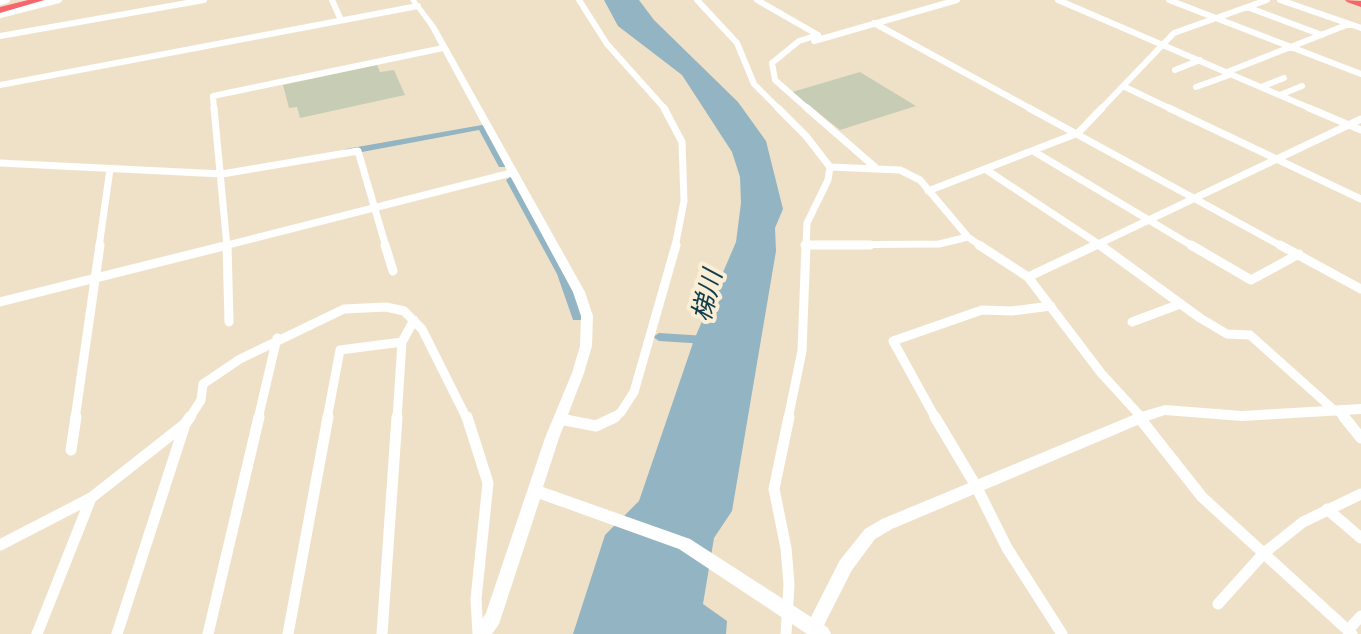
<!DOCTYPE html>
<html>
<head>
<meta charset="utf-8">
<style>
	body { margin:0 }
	canvas { display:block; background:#efe1c7 }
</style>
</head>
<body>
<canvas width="1361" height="634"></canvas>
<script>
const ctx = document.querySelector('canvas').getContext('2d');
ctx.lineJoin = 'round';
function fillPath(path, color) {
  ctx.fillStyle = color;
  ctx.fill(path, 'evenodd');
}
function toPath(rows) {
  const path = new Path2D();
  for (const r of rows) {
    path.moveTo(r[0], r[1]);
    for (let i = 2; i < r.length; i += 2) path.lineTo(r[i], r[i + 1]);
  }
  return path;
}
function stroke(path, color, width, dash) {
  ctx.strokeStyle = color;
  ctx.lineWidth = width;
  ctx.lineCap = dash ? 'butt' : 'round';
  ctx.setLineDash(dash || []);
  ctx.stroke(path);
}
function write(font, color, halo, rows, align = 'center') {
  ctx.font = font + ' Inter,"Noto Sans JP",sans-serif';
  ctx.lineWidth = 8;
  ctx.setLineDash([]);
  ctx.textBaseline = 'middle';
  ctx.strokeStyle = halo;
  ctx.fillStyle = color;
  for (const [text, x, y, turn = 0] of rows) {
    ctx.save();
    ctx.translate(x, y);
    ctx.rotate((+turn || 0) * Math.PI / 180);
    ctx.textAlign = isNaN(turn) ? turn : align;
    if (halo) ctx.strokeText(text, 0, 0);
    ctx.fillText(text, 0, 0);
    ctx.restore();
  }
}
fillPath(toPath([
	[377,65,380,72,394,70,405,95,300,118,297,107,289,108,283,85],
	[860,72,916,106,840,130,792,92]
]), '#c7cdb5');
fillPath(toPath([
	[604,0,639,0,654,20,738,102,766,141,783,209,775,228,776,251,732,511,714,538,703,604,727,621,726,634,573,634,605,535,639,501,694,340,736,242,741,203,740,177,732,152,682,75,618,26]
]), '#93b4c2');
fillPath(toPath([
	[482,125,486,127,506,165,505,167,499,167,479,130,346,155,342,152,346,149,482,125],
	[510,177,514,180,567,274,582,317,581,320,573,320,572,317,557,274,506,180,510,177],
	[659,333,706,336,710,337,712,340,710,343,706,344,659,341,653,337,659,333]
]), '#93b4c2');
stroke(toPath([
	[332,0,341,20],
	[579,0,607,44,666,110],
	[697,0,737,43,754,84,780,110],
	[757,0,818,35],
	[1058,0,1314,110],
	[1169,0,1361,74],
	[1280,0,1361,28],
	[0,2,7,0],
	[1247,7,1322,35],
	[0,15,59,0],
	[874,23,1033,110],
	[0,36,204,0],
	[814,41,957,0],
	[1175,70,1200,60],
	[1227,72,1349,24],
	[0,85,418,6],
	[1125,87,1173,110],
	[1196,87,1232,74],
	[1261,87,1284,78],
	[1280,95,1302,86],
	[214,110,213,96,443,48],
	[809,110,775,80,772,63,799,41,818,35],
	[1100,110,1174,33,1267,0]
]), '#fff', 6);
stroke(toPath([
	[214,108,227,247],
	[664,108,682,142,684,201,675,247],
	[778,108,806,136,830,167,828,180,807,223,806,247],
	[807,108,876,168],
	[1029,108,1283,247],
	[1169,108,1361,199],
	[1309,108,1361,130],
	[1033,151,1194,247],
	[0,163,222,174,358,151,386,247],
	[830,167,900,170,920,180,968,237,982,247],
	[985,169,1103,247],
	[928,191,1078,133,1102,108],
	[805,245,939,244,968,237],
	[99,247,110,169],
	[220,247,511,173],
	[1092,247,1361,119]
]), '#fff', 7);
stroke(toPath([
	[227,245,229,322],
	[385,245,393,271],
	[805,245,870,245],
	[979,245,1028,277,1101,373,1143,419],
	[1100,245,1200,318,1227,334,1250,335,1335,411],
	[1191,245,1251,280,1299,254],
	[1280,245,1361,289],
	[1028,277,1096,245],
	[0,302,228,245],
	[1132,322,1180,304],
	[1339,411,1345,419],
	[75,419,100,245],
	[189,419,201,400,203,384,240,359,344,309,386,307,404,311,422,329,467,419],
	[258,419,277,338],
	[327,419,340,350,402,342],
	[397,419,402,342,414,320],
	[613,419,621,412,634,392,676,245],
	[788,419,802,351,806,245],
	[936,419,893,341,982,310,1012,311,1051,306]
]), '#fff', 9);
stroke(toPath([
	[467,417,488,483,476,599,478,634],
	[935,417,976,486,1007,548,1062,634],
	[1143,417,1142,421,1202,497,1352,634],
	[1344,417,1361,438],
	[560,419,596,426,615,417],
	[71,450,76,417],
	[1327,509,1361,538],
	[0,545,91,498,185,424,190,417],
	[1218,604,1264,553,1303,522,1361,494],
	[1348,630,1361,616],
	[37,634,91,498],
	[117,634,185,424],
	[208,634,259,417],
	[288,634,328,417],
	[382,634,397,417],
	[786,634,789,584,786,548,774,489,789,417]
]), '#fff', 11);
fillPath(toPath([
	[410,0,416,0,436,26,585,292,593,316,592,346,584,373,559,438,543,487,690,539,811,617,840,560,865,529,882,519,1138,413,1165,405,1242,411,1361,404,1361,414,1242,421,1165,415,1147,421,892,529,875,539,852,570,824,625,828,628,831,634,807,634,679,549,540,499,499,624,492,634,473,634,486,613,545,438,572,373,580,346,581,316,573,292,429,26,410,0]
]), '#fff');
fillPath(toPath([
	[28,0,44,0,0,13,0,7,28,0],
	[1345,0,1361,1,1361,7,1347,2,1345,0]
]), '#f7666d');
write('italic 26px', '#0e3d4e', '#fceed4', [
	["梯川",708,296,-76]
]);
</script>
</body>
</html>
